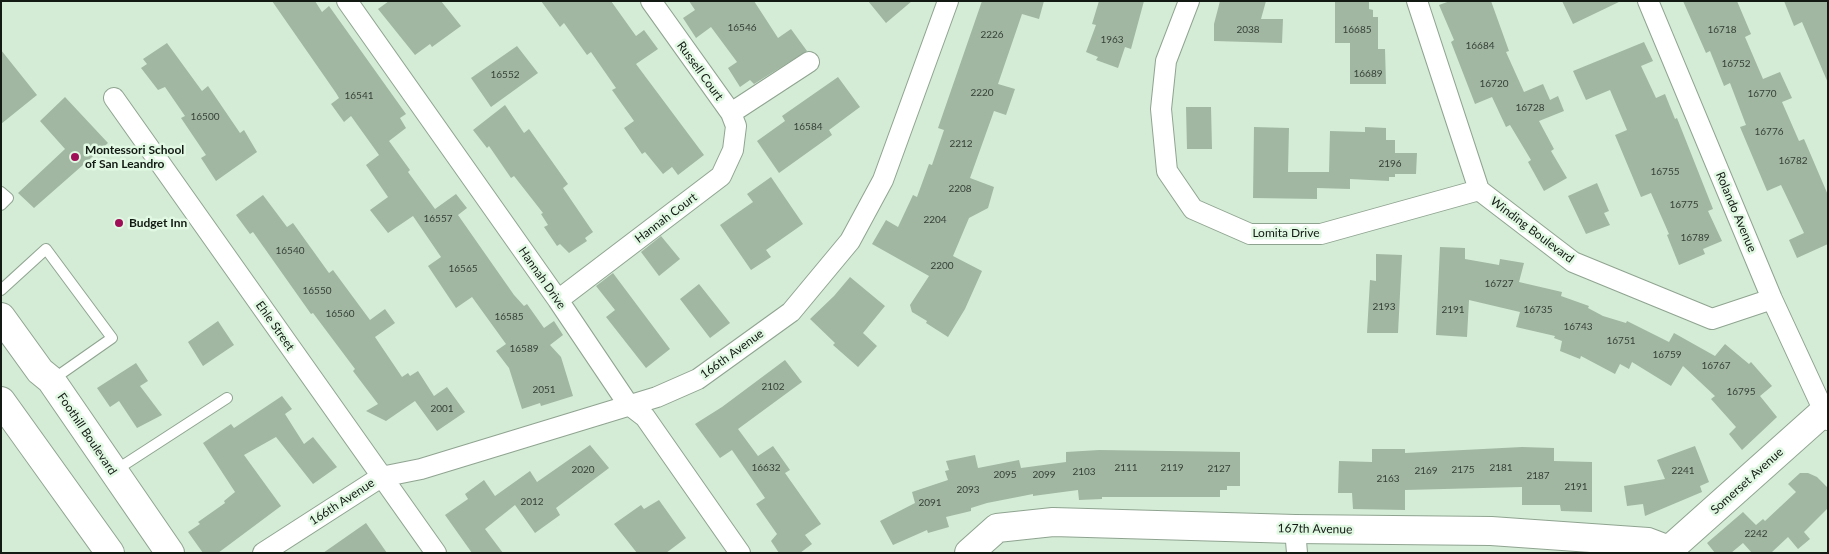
<!DOCTYPE html>
<html>
<head>
<meta charset="utf-8">
<style>
	body { margin:0 }
	#map { position:relative; width:1829px; height:554px; overflow:hidden; background:#d4ebd6; font-family:Lato,sans-serif }
	canvas { display:block }
	.frame { position:absolute; inset:0; border:2px solid #121a13; pointer-events:none }
</style>
</head>
<body>
<div id="map">
<canvas width="1829" height="554"></canvas>
<div class="frame"></div>
</div>
<script>
const ctx = document.querySelector('canvas').getContext('2d');
ctx.lineJoin = 'round';
function fillPath(path, color) {
  ctx.fillStyle = color;
  ctx.fill(path, 'evenodd');
}
function toPath(rows) {
  const path = new Path2D();
  for (const r of rows) {
    path.moveTo(r[0], r[1]);
    for (let i = 2; i < r.length; i += 2) path.lineTo(r[i], r[i + 1]);
  }
  return path;
}
function stroke(path, color, width, dash) {
  ctx.strokeStyle = color;
  ctx.lineWidth = width;
  ctx.lineCap = dash ? 'butt' : 'round';
  ctx.setLineDash(dash || []);
  ctx.stroke(path);
}
function write(font, color, halo, rows, align = 'center') {
  ctx.font = font + ' Lato,sans-serif';
  ctx.lineWidth = 5;
  ctx.setLineDash([]);
  ctx.textBaseline = 'middle';
  ctx.strokeStyle = halo;
  ctx.fillStyle = color;
  for (const [text, x, y, turn = 0] of rows) {
    ctx.save();
    ctx.translate(x, y);
    ctx.rotate((+turn || 0) * Math.PI / 180);
    ctx.textAlign = isNaN(turn) ? turn : align;
    if (halo) ctx.strokeText(text, 0, 0);
    ctx.fillText(text, 0, 0);
    ctx.restore();
  }
}
fillPath(toPath([
	[272,1,315,1,322,12,329,6,406,114,400,118,406,128,389,141,410,170,408,172,435,209,456,194,467,208,458,215,514,295,524,306,527,304,544,328,554,321,563,335,550,345,561,357,573,396,541,406,540,403,522,409,509,368,496,351,506,344,472,297,456,308,428,266,441,257,413,216,388,233,370,210,388,197,366,165,379,155,351,116,344,122,331,104,339,98,336,93],
	[389,1,441,1,461,26,432,47,430,44,415,55,378,9],
	[541,1,611,1,636,36,644,30,658,49,636,64,704,155,678,175,672,167,663,174,645,152,642,154,624,128,634,121,612,90,616,88,591,52,587,55,564,23,560,27],
	[689,1,754,1,778,38,791,29,807,51,754,84,750,80,740,87,728,68,737,62,711,27,696,38,683,18,695,10],
	[868,1,912,1,886,23],
	[982,1,1044,1,1039,19,1022,14,998,84,1015,89,1006,115,994,111,970,178,994,187,988,208,969,218,953,256,982,271,965,309,948,337,926,323,927,321,912,312,910,305,929,276,872,244,886,220,898,227,913,195,917,197,929,164,932,165,944,130,938,128],
	[1099,1,1144,1,1131,49,1125,47,1118,68,1096,60,1098,57,1086,52,1096,25,1092,24],
	[1220,1,1266,1,1261,19,1283,19,1282,43,1214,41,1214,24],
	[1335,1,1369,1,1369,9,1373,10,1373,17,1378,17,1378,49,1385,49,1386,84,1350,84,1350,43,1335,43],
	[1450,1,1491,1,1509,51,1506,52,1524,92,1543,84,1550,100,1558,96,1564,111,1539,121,1554,149,1551,151,1567,178,1544,191,1528,162,1531,160,1510,125,1506,127,1492,97,1475,104,1451,42,1454,40,1439,5],
	[1562,1,1621,1,1573,24],
	[1683,1,1737,1,1751,34,1745,37,1763,79,1780,72,1792,98,1782,102,1799,141,1804,139,1828,195,1828,244,1797,258,1789,240,1804,233,1781,185,1767,191,1740,127,1746,125,1730,83,1724,86,1710,51,1706,53],
	[1784,1,1828,1,1828,83,1802,22,1794,26],
	[1644,42,1653,61,1641,66,1656,98,1665,94,1675,119,1677,118,1713,209,1708,211,1722,241,1703,249,1705,254,1679,265,1667,235,1669,234,1651,193,1641,197,1615,135,1627,130,1610,90,1586,100,1573,71],
	[167,43,202,91,208,86,240,133,244,130,257,152,216,181,201,158,206,155,181,118,185,116,165,87,158,90,141,68,147,64,143,59],
	[517,46,538,73,491,107,471,78],
	[1,50,37,95,1,124],
	[838,77,860,107,829,130,832,135,779,173,757,141,785,121,782,116],
	[65,97,108,143,34,208,18,193,65,149,40,121],
	[505,105,524,133,529,129,568,184,563,188,593,232,585,238,587,241,569,253,560,244,557,246,544,227,548,225,541,214,543,213,514,176,511,178,489,146,487,148,473,130],
	[1186,107,1211,107,1212,149,1187,149],
	[1254,127,1289,128,1288,172,1329,172,1330,131,1365,132,1365,127,1386,128,1386,140,1395,140,1395,153,1417,153,1416,174,1395,174,1395,177,1389,177,1389,181,1350,179,1350,189,1317,188,1317,199,1253,198],
	[771,177,803,224,766,250,771,257,751,270,720,225,753,202,747,194],
	[1597,183,1609,211,1604,213,1610,225,1586,234,1568,196],
	[263,195,287,227,293,223,329,273,333,270,370,320,385,309,395,323,375,337,402,377,408,373,410,376,418,371,434,396,447,387,465,412,437,431,415,401,386,421,366,411,378,404,353,371,355,369,313,313,311,314,253,232,250,234,236,215],
	[661,236,680,259,659,276,641,252],
	[1440,247,1465,248,1465,259,1499,265,1500,259,1524,263,1519,282,1562,292,1561,296,1589,306,1588,308,1603,316,1626,323,1627,321,1669,342,1674,333,1715,356,1725,344,1749,364,1751,362,1772,386,1760,396,1777,417,1742,450,1729,434,1736,427,1711,399,1715,396,1683,366,1671,386,1632,362,1629,369,1620,364,1615,374,1581,356,1580,359,1560,351,1562,341,1554,338,1555,336,1516,327,1520,312,1469,300,1467,337,1436,335],
	[1376,254,1402,255,1398,333,1367,333,1370,280,1376,281],
	[613,273,670,349,646,368,606,317,615,310,596,286],
	[850,277,885,306,863,333,877,346,858,367,833,345,835,343,810,319,834,296],
	[699,284,730,323,710,338,680,299],
	[218,321,234,345,203,366,188,342],
	[785,360,802,382,738,429,758,456,773,446,790,470,785,473,821,524,805,535,812,544,800,553,779,553,771,541,777,534,756,504,765,498,732,450,720,458,695,424,722,407],
	[136,363,148,381,140,386,162,415,137,428,119,401,110,407,97,388],
	[282,396,292,409,285,414,304,444,313,437,337,467,313,484,276,437,244,455,281,506,218,553,203,553,188,532,200,524,198,522,225,503,224,501,235,492,203,443,231,424,234,428],
	[590,445,609,468,556,508,560,515,535,533,515,505,485,529,503,553,472,553,445,515,468,499,465,494,484,480,495,496,530,471,537,482],
	[1695,446,1709,482,1700,486,1702,492,1645,516,1643,504,1627,506,1624,486,1665,479,1657,460],
	[1522,447,1554,448,1554,461,1592,462,1592,512,1561,511,1560,505,1522,505,1522,487,1405,490,1405,510,1353,509,1352,493,1338,493,1339,461,1372,462,1372,449,1405,449,1405,453],
	[1099,450,1240,452,1240,486,1227,486,1227,490,1220,490,1220,497,1102,497,1102,499,1079,500,1078,490,1033,496,1033,494,987,503,971,508,971,511,946,517,949,527,928,533,927,530,893,545,880,521,915,503,912,492,948,480,945,471,949,470,946,461,975,455,978,468,1019,460,1021,468,1066,462,1066,452],
	[1800,473,1808,473,1817,477,1828,488,1828,508,1804,532,1810,539,1798,549,1788,537,1771,553,1752,553,1743,543,1731,553,1715,553,1707,543,1743,512,1756,525,1763,519,1765,521,1796,492,1788,484],
	[659,500,686,538,666,553,637,553,614,524,641,505,644,509],
	[366,523,387,553,323,553]
]), '#a1b7a2');
const lane = toPath([
	[1,192,8,198,1,205],
	[1,290,46,249,112,338,52,380],
	[116,470,227,398]
]);
const street = toPath([
	[347,1,558,300,628,404,645,417,740,553],
	[1189,1,1166,61,1161,109,1167,171,1193,209,1250,234,1321,234,1479,190],
	[1417,1,1479,190,1573,262,1712,319,1772,299],
	[1648,1,1772,299,1828,420],
	[114,98,436,553],
	[731,113,809,62],
	[558,300,721,176,733,150,736,126,731,113,651,1],
	[1295,529,1297,553],
	[263,553,381,477,421,469,657,397,698,379,791,312,850,241,883,180,948,1]
]);
const secondary = toPath([
	[1,317,40,371,51,380,170,553],
	[1,401,110,553],
	[969,553,997,528,1053,522,1295,529,1491,531,1648,542,1669,550,1828,408]
]);
stroke(lane, '#8fa490', 12);
stroke(street, '#8fa490', 22);
stroke(secondary, '#8fa490', 30);
stroke(lane, '#fff', 10);
stroke(street, '#fff', 20);
stroke(secondary, '#fff', 28);
for (const [x, y, r, color] of [
	[75,157,5,"#9f0e56"],
	[119,223,5,"#9f0e56"]
]) {
  const dot = new Path2D();
  dot.arc(x, y, r, 0, 2 * Math.PI);
  ctx.fillStyle = color;
  ctx.fill(dot);
  stroke(dot, '#e1f8e3', 2);
}
write('10px', '#364137', null, [
	["16546",742,28],
	["2038",1248,30],
	["16685",1357,30],
	["16718",1722,30],
	["2226",992,35],
	["1963",1112,40],
	["16684",1480,46],
	["16752",1736,64],
	["16689",1368,74],
	["16552",505,75],
	["16720",1494,84],
	["2220",982,93],
	["16770",1762,94],
	["16541",359,96],
	["16728",1530,108],
	["16500",205,117],
	["16584",808,127],
	["16776",1769,132],
	["2212",961,144],
	["16782",1793,161],
	["2196",1390,164],
	["16755",1665,172],
	["2208",960,189],
	["16775",1684,205],
	["16557",438,219],
	["2204",935,220],
	["16789",1695,238],
	["16540",290,251],
	["2200",942,266],
	["16565",463,269],
	["16727",1499,284],
	["16550",317,291],
	["2193",1384,307],
	["2191",1453,310],
	["16735",1538,310],
	["16560",340,314],
	["16585",509,317],
	["16743",1578,327],
	["16751",1621,341],
	["16589",524,349],
	["16759",1667,355],
	["16767",1716,366],
	["2102",773,387],
	["2051",544,390],
	["16795",1741,392],
	["2001",442,409],
	["16632",766,468],
	["2111",1126,468],
	["2119",1172,468],
	["2181",1501,468],
	["2127",1219,469],
	["2020",583,470],
	["2175",1463,470],
	["2169",1426,471],
	["2241",1683,471],
	["2103",1084,472],
	["2095",1005,475],
	["2099",1044,475],
	["2187",1538,476],
	["2163",1388,479],
	["2191",1576,487],
	["2093",968,490],
	["2012",532,502],
	["2091",930,503],
	["2242",1756,534]
]);
write('12px', '#121a13', '#e1f8e3', [
	["Russell Court",700,71,54],
	["Rolando Avenue",1736,212,67],
	["Hannah Court",666,218,-37],
	["Winding Boulevard",1532,230,37],
	["Lomita Drive",1286,233],
	["Hannah Drive",542,278,55],
	["Ehle Street",275,326,55],
	["166th Avenue",732,354,-36],
	["Foothill Boulevard",87,434,56],
	["Somerset Avenue",1747,481,-42],
	["166th Avenue",342,502,-33],
	["167th Avenue",1315,529,1]
]);
write('bold 12px', '#121a13', '#e1f8e3', [
	["Montessori School",85,150],
	["of San Leandro",85,164],
	["Budget Inn",129,223]
], 'left');
</script>
</body>
</html>
